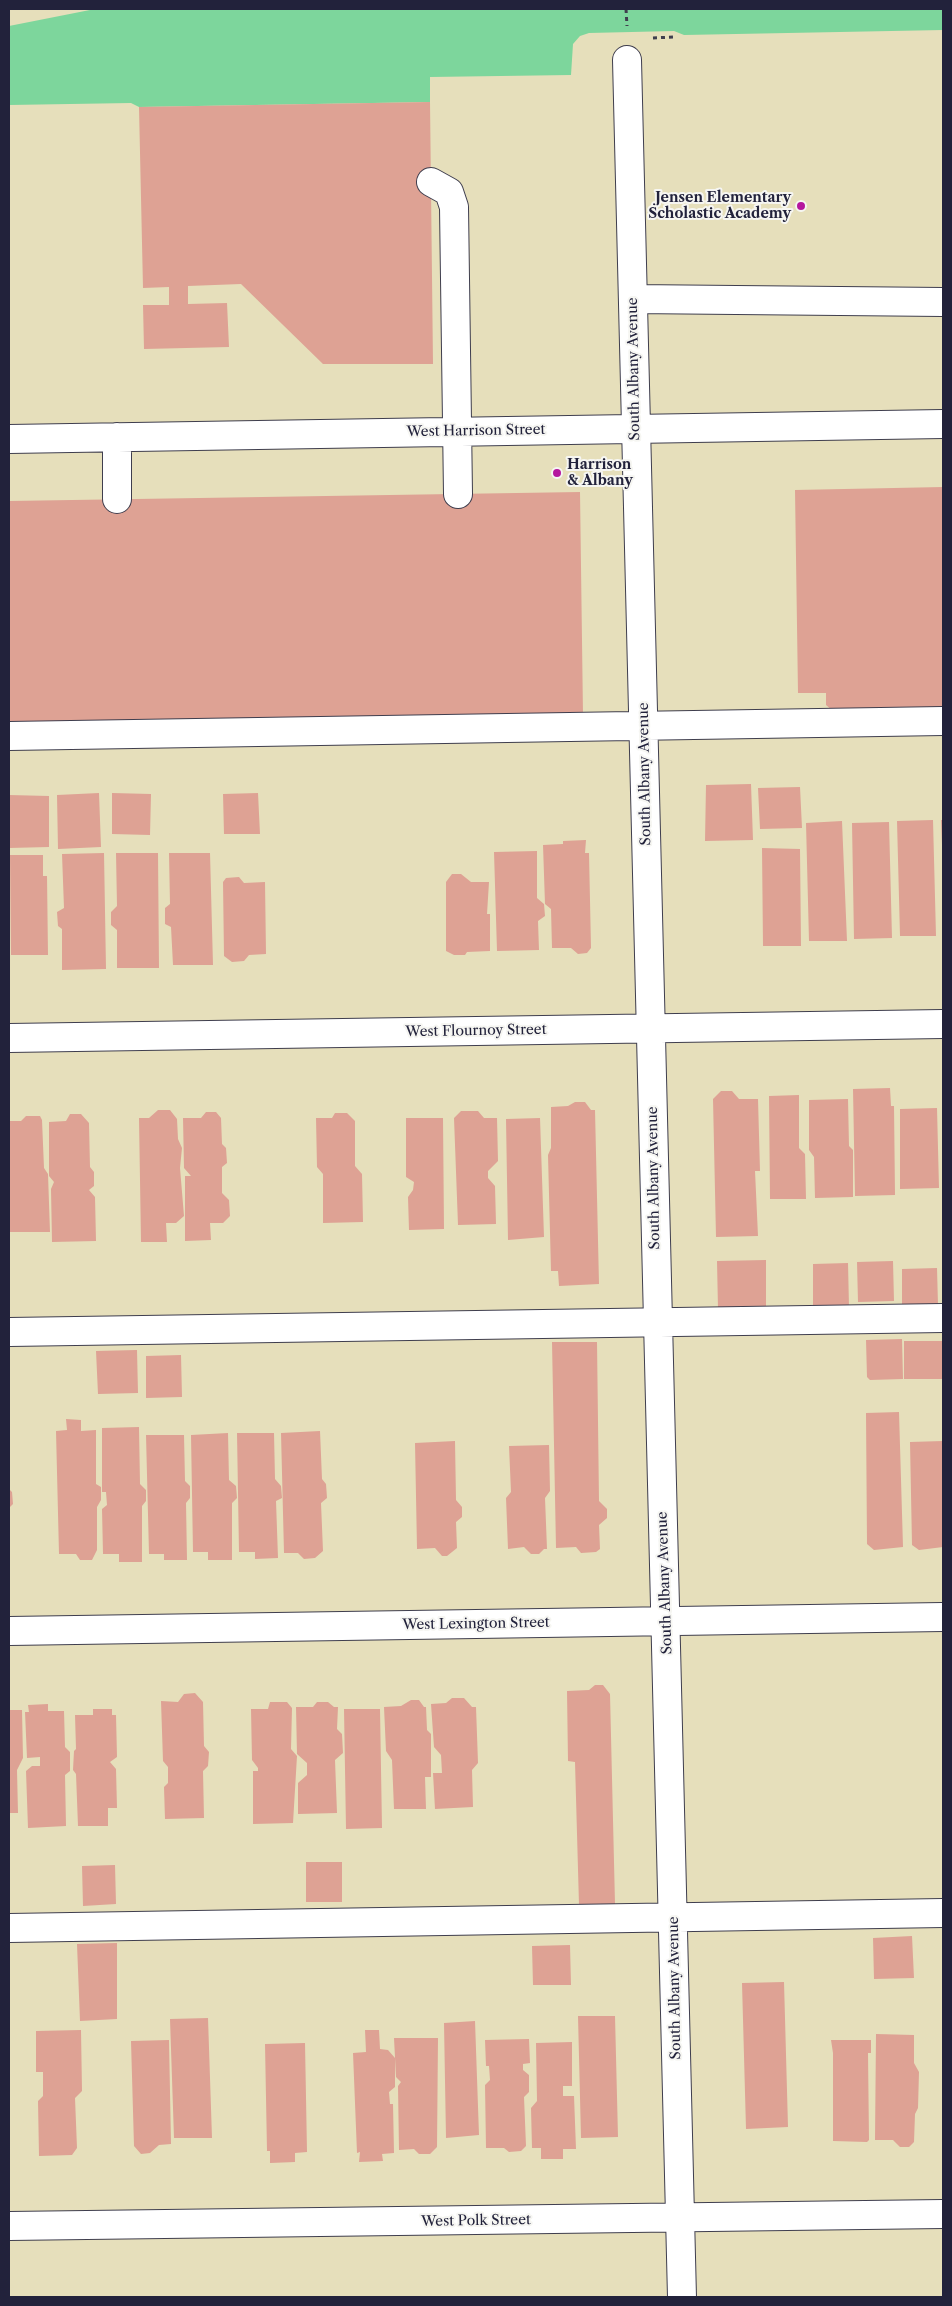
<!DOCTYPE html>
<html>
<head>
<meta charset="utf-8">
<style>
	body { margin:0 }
	#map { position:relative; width:952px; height:2306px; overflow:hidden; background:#e6dfbb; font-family:"Libre Caslon Text",serif }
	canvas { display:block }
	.frame { position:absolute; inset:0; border:10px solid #22223b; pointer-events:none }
</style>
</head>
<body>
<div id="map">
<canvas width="952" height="2306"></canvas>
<div class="frame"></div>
</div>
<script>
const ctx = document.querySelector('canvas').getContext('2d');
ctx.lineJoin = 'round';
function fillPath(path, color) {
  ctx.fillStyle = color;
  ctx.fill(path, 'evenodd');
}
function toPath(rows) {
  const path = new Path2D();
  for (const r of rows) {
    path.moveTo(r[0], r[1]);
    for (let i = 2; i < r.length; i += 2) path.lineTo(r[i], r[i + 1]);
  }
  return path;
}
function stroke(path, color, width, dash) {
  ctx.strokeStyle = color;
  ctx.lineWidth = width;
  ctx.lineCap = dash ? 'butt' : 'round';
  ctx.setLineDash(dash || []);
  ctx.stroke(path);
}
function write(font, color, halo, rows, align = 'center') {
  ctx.font = font + ' "Libre Caslon Text",serif';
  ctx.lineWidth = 4;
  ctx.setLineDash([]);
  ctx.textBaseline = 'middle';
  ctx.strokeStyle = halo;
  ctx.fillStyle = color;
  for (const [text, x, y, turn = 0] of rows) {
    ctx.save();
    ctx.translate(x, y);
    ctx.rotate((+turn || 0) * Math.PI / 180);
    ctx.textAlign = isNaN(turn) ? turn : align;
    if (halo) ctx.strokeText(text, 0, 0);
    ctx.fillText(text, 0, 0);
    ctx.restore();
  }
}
fillPath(toPath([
	[95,9,943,9,943,30,684,35,674,31,589,33,580,36,573,44,571,75,430,77,430,102,139,107,131,103,9,105,9,26]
]), '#7dd69c');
fillPath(toPath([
	[430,102,433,364,323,364,241,284,188,286,188,304,227,303,229,347,144,349,143,305,169,305,169,287,143,288,139,107],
	[943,487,943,709,833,711,826,705,826,693,798,693,795,490],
	[580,492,583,715,9,723,9,501],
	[751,784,753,840,705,841,706,785],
	[800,787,802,828,760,829,758,788],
	[99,793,101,847,58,849,57,795],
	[112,793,151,794,150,835,112,834],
	[258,793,260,834,224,834,223,794],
	[9,795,49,796,49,847,9,848],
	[933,820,936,936,900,936,897,821],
	[941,820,943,820,943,845,942,845],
	[842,821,847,941,809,941,806,823],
	[889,822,892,938,854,939,852,823],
	[586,840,585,853,589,853,591,948,587,953,578,954,571,948,552,948,551,909,545,904,543,845,563,844,563,841],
	[762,848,800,849,801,946,763,946],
	[537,851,537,898,544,904,545,916,538,921,539,950,497,951,494,852],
	[104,853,106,969,62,970,62,929,58,926,57,912,64,908,62,854],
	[116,853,158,853,159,968,117,968,117,930,111,925,111,912,117,906],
	[169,853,210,853,213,965,173,965,171,927,165,924,165,908,170,904],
	[10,855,43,855,43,876,47,876,48,955,11,955],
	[452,874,461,874,471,882,489,882,487,914,490,914,490,951,467,952,465,955,454,955,446,951,446,882],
	[239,877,244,883,265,882,266,954,249,955,244,961,232,962,224,956,223,882,226,878],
	[890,1088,891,1106,894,1106,895,1195,855,1196,853,1089],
	[721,1091,732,1091,739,1099,758,1099,760,1171,755,1171,758,1236,716,1237,713,1099],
	[799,1095,799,1148,805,1154,806,1199,770,1199,769,1096],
	[848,1099,849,1146,853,1150,853,1197,815,1198,814,1157,809,1150,809,1100],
	[575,1102,585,1102,591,1110,595,1110,599,1284,559,1286,558,1271,551,1271,548,1155,551,1148,551,1107,568,1106],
	[937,1108,939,1188,900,1189,900,1109],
	[158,1110,170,1110,177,1119,178,1139,182,1148,180,1168,184,1216,176,1223,166,1223,167,1242,141,1242,139,1118,149,1118],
	[461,1111,478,1111,484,1118,497,1118,498,1161,488,1171,488,1178,495,1186,496,1224,458,1225,454,1118],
	[206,1112,216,1112,221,1118,222,1144,226,1148,227,1163,222,1167,222,1193,229,1200,230,1216,223,1223,210,1223,211,1240,185,1241,185,1176,191,1176,184,1168,183,1118,201,1118],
	[335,1113,347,1113,355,1121,355,1166,362,1174,363,1222,323,1223,323,1174,317,1167,316,1118,332,1118],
	[70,1114,81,1114,89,1123,90,1167,94,1172,94,1186,89,1190,95,1197,96,1241,52,1242,51,1189,54,1182,49,1176,49,1122,66,1121],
	[26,1116,40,1116,42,1120,44,1168,48,1174,50,1232,9,1232,9,1187,10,1186,9,1121,21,1121],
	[406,1118,443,1118,444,1229,409,1230,408,1197,413,1190,414,1182,406,1177],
	[540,1118,544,1237,508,1240,506,1119],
	[766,1260,766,1309,718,1309,717,1261],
	[893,1261,894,1301,858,1302,857,1262],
	[848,1263,849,1307,813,1307,813,1264],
	[937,1268,938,1305,902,1305,902,1269],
	[902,1339,903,1379,870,1380,867,1377,866,1340],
	[904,1341,943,1341,943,1379,904,1379],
	[552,1342,597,1342,599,1501,607,1509,607,1518,599,1525,600,1549,596,1552,581,1553,576,1547,556,1548],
	[137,1350,138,1393,98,1394,96,1351],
	[181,1355,182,1397,146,1398,146,1356],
	[899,1412,903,1547,874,1550,867,1544,866,1413],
	[66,1419,81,1420,81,1431,96,1430,96,1484,101,1487,101,1500,97,1507,97,1550,92,1560,80,1560,76,1554,59,1554,56,1431,67,1430],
	[139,1427,140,1484,146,1490,146,1501,142,1506,142,1562,119,1562,119,1554,103,1554,102,1509,107,1505,106,1492,102,1492,102,1428],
	[320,1431,322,1479,326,1484,327,1498,321,1503,323,1551,315,1558,304,1559,298,1553,284,1553,281,1433],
	[228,1433,229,1480,236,1486,237,1498,232,1503,232,1560,208,1560,208,1552,193,1552,191,1435],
	[237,1433,274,1433,275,1479,281,1486,282,1498,276,1501,278,1558,255,1559,255,1552,239,1552],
	[146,1435,184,1435,185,1481,190,1486,190,1498,186,1503,187,1560,164,1560,164,1554,149,1554],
	[455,1441,456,1500,462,1507,462,1517,456,1522,457,1548,447,1556,442,1556,435,1548,417,1549,415,1443],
	[943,1441,943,1547,919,1550,912,1545,910,1442],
	[549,1445,550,1491,545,1498,547,1549,544,1549,539,1554,531,1554,524,1547,508,1549,506,1498,511,1492,509,1446],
	[9,1489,12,1492,13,1504,9,1508],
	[595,1685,603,1685,610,1694,615,1904,579,1905,575,1762,568,1761,567,1691,589,1690],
	[195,1693,203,1702,204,1746,209,1752,208,1766,203,1771,204,1818,165,1819,164,1787,168,1783,168,1767,163,1761,161,1701,178,1702,184,1694],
	[452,1698,464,1698,472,1707,476,1707,478,1763,472,1770,473,1807,435,1809,433,1773,442,1773,441,1755,434,1747,431,1704,446,1703],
	[411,1700,419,1700,424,1707,426,1707,427,1730,431,1734,431,1777,425,1777,426,1809,394,1809,392,1760,386,1751,384,1707,401,1706],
	[270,1702,287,1702,292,1708,291,1749,297,1756,293,1823,253,1824,253,1771,258,1771,258,1768,252,1760,251,1709,268,1709],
	[317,1702,328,1702,334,1707,338,1707,337,1729,342,1734,343,1753,335,1760,337,1813,298,1814,298,1783,307,1775,307,1763,297,1754,296,1707,313,1707],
	[48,1704,48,1711,64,1711,65,1747,70,1752,70,1771,65,1775,66,1826,28,1828,26,1771,32,1766,40,1766,40,1757,27,1758,25,1712,29,1712,28,1705],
	[93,1709,112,1709,112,1715,116,1715,117,1757,110,1762,116,1769,117,1808,108,1808,108,1826,78,1826,76,1774,73,1770,74,1751,76,1749,75,1715,93,1715],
	[344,1709,380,1709,382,1828,346,1829],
	[9,1710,22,1710,23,1758,17,1770,18,1813,9,1813],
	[306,1862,342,1862,342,1902,306,1902],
	[115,1865,116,1904,83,1906,82,1866],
	[912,1936,914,1978,874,1979,873,1938],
	[117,1943,117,2019,80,2021,77,1944],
	[570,1945,571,1985,533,1985,532,1946],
	[784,1982,788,2127,746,2129,742,1983],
	[578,2016,615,2016,618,2137,581,2138],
	[208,2018,212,2138,174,2138,170,2019],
	[475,2021,479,2135,446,2138,444,2023],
	[81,2030,82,2091,75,2098,77,2148,72,2155,39,2156,38,2101,43,2096,43,2072,36,2072,36,2031],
	[365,2030,379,2030,380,2049,388,2050,395,2058,395,2087,389,2092,390,2104,393,2104,394,2153,382,2154,383,2161,359,2162,360,2152,357,2153,353,2053,366,2052],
	[876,2034,914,2035,914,2063,919,2072,918,2108,915,2114,914,2142,909,2147,900,2147,893,2140,875,2140],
	[394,2038,438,2038,437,2147,430,2154,419,2154,414,2149,399,2150,398,2086,401,2082,396,2077],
	[529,2039,530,2063,523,2064,523,2070,529,2075,529,2092,524,2097,526,2146,521,2151,509,2152,504,2148,486,2148,485,2085,490,2080,489,2066,486,2066,485,2040],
	[169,2040,171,2144,159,2145,150,2153,141,2154,134,2146,131,2041],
	[831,2040,871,2040,871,2053,868,2053,869,2140,867,2142,833,2141,833,2053],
	[572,2042,572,2086,563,2086,563,2096,574,2096,576,2149,563,2149,563,2159,541,2159,541,2148,532,2148,531,2108,537,2101,536,2043],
	[305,2043,307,2152,295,2153,295,2162,270,2163,270,2151,267,2151,265,2044]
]), '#dea294');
const minor = toPath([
	[627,60,682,2297],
	[431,182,449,192,454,207,458,494],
	[633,299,943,302],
	[117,437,117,499],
	[9,439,943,424],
	[9,736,943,721],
	[9,1038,943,1024],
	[9,1332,943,1318],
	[9,1631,943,1617],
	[9,1928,943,1913],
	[9,2226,943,2214]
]);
stroke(minor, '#3f3e4e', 30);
stroke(toPath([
	[626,9,627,26],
	[653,38,673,37]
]), '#3f3e4e', 3, [4, 4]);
stroke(minor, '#fff', 28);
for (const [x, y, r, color] of [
	[801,206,5,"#b5179e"],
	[557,473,5,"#b5179e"]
]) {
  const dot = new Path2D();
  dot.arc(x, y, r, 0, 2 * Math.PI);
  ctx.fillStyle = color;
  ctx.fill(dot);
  stroke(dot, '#f6f6f2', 2);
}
write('bold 14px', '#22223b', '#f6f6f2', [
	["Jensen Elementary",791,198],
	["Scholastic Academy",791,214],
	["Harrison",567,465,"left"],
	["& Albany",567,481,"left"]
], 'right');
write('14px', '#22223b', '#f6f6f2', [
	["South Albany Avenue",634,369,-91],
	["West Harrison Street",476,431,-1],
	["South Albany Avenue",645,774,-91],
	["West Flournoy Street",476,1031,-1],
	["South Albany Avenue",654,1178,-91],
	["South Albany Avenue",665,1583,-92],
	["West Lexington Street",476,1624,-1],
	["South Albany Avenue",675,1988,-91],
	["West Polk Street",476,2221,-1]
]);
</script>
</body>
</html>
